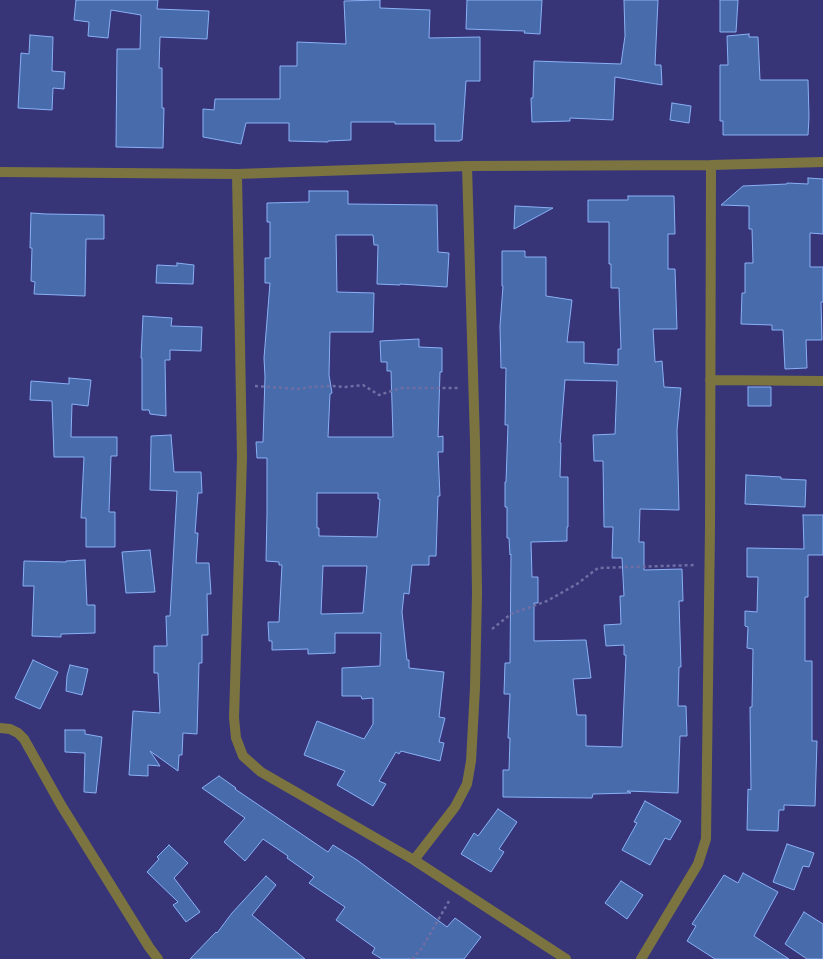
<!DOCTYPE html>
<html>
<head>
<meta charset="utf-8">
<style>
	body { margin:0 }
	canvas { display:block; background:#373577 }
</style>
</head>
<body>
<canvas width="823" height="959"></canvas>
<script>
const ctx = document.querySelector('canvas').getContext('2d');
ctx.lineJoin = 'round';
function fillPath(path, color) {
  ctx.fillStyle = color;
  ctx.fill(path, 'evenodd');
}
function toPath(rows) {
  const path = new Path2D();
  for (const r of rows) {
    path.moveTo(r[0], r[1]);
    for (let i = 2; i < r.length; i += 2) path.lineTo(r[i], r[i + 1]);
  }
  return path;
}
function stroke(path, color, width, dash) {
  ctx.strokeStyle = color;
  ctx.lineWidth = width;
  ctx.lineCap = dash ? 'butt' : 'round';
  ctx.setLineDash(dash || []);
  ctx.stroke(path);
}
const building = toPath([
	[76,0,158,0,157,9,209,11,207,39,160,37,159,68,162,68,162,108,164,108,163,148,116,147,117,49,140,49,141,15,111,10,108,38,88,36,89,22,74,20,76,0],
	[380,0,380,8,430,10,429,38,480,37,480,81,466,81,462,140,460,140,460,141,435,141,435,124,395,124,395,122,351,122,351,140,328,141,328,142,289,141,289,123,246,123,241,144,203,137,203,109,214,110,215,99,280,99,280,66,297,66,297,42,346,44,344,1,380,0],
	[467,0,542,0,540,34,524,33,525,31,466,29,467,0],
	[624,0,658,0,655,65,661,65,662,85,615,77,613,120,570,118,570,121,532,122,531,98,533,98,534,61,621,64,625,36,624,0],
	[720,0,738,0,736,32,720,32,720,0],
	[749,34,749,37,758,37,760,80,808,80,809,117,808,135,723,135,723,121,720,121,720,65,728,65,727,36,749,34],
	[30,35,53,37,52,71,65,72,64,89,53,88,52,110,18,108,21,53,29,54,30,35],
	[672,103,691,106,689,123,670,120,672,103],
	[808,178,823,179,823,234,810,233,810,267,823,267,823,302,821,302,822,340,806,340,807,368,785,369,783,330,772,330,772,325,741,324,742,293,745,293,745,263,753,263,752,229,749,229,749,206,721,205,743,186,787,184,787,183,808,184,808,178],
	[309,191,348,191,348,204,437,205,438,252,449,253,447,287,400,284,400,285,377,284,378,245,374,245,373,235,336,235,337,292,374,293,373,332,330,332,329,375,332,393,330,394,328,437,393,437,391,371,387,371,387,362,381,362,380,341,419,339,419,347,442,348,442,372,440,372,438,437,443,436,443,452,438,452,440,496,438,496,436,556,429,556,429,565,412,565,409,594,404,593,402,612,407,660,409,660,409,668,444,672,439,717,445,718,439,742,444,743,440,761,401,751,399,754,396,752,379,781,386,784,373,806,337,785,345,771,304,755,317,721,364,739,373,724,373,698,362,699,361,696,342,696,342,668,380,666,381,633,335,633,335,653,308,654,308,649,272,650,272,641,269,641,268,622,279,622,282,565,279,565,279,562,266,561,267,514,267,458,257,458,256,442,263,442,265,377,264,358,270,283,265,283,265,258,270,258,270,222,267,222,267,203,309,202,309,191],
	[317,493,378,493,378,499,380,499,377,537,319,536,319,528,317,528,317,493],
	[323,566,367,566,363,613,321,614,323,566],
	[628,196,674,196,675,234,668,234,668,269,675,269,677,329,653,329,655,362,662,361,664,387,681,388,677,430,679,510,640,509,639,542,644,542,644,570,682,569,683,601,679,601,681,667,679,667,678,706,686,706,687,736,680,736,678,793,627,791,631,793,593,794,592,798,503,797,503,770,509,770,510,738,508,738,510,694,504,694,505,663,510,663,511,554,510,555,509,538,507,538,507,507,505,507,505,482,506,482,508,425,505,425,506,368,501,368,500,326,503,286,502,286,502,251,525,251,525,257,546,257,546,296,572,300,567,342,584,342,584,363,618,365,618,349,621,349,619,288,611,288,611,264,609,264,609,222,588,222,588,200,628,200,628,196],
	[565,380,617,381,615,434,593,435,594,461,603,461,604,527,613,527,612,558,622,558,624,596,620,596,621,624,604,625,606,646,624,645,624,655,626,655,622,747,586,746,586,715,577,715,573,679,591,678,586,640,534,641,534,603,538,603,538,577,532,577,531,542,567,541,567,527,568,527,568,477,560,477,561,443,560,443,565,380],
	[515,206,553,208,514,229,515,206],
	[31,213,46,214,104,215,104,239,86,239,85,296,34,294,35,282,31,281,32,248,30,248,31,213],
	[177,263,194,265,193,284,156,283,157,265,177,266,177,263],
	[143,316,172,318,171,326,202,327,201,351,170,350,170,360,165,360,166,416,150,414,149,410,142,410,142,358,141,358,143,316],
	[69,378,91,380,88,406,72,404,71,437,117,437,117,456,111,456,109,512,115,512,115,547,86,547,86,518,81,518,84,457,54,457,52,401,30,400,31,381,69,384,69,378],
	[748,387,771,387,771,406,748,406,748,387],
	[171,435,174,472,201,472,202,493,198,493,195,533,198,533,196,563,209,563,211,594,207,594,208,635,202,635,202,663,199,663,197,734,183,733,182,755,179,755,178,771,150,751,160,766,148,765,148,776,129,775,133,711,160,713,158,673,154,673,154,646,167,646,166,616,170,616,177,491,150,490,151,442,151,436,171,435],
	[746,475,781,477,781,479,806,480,805,507,745,504,746,475],
	[803,515,823,515,823,555,808,555,808,597,805,597,805,661,812,661,812,741,817,741,815,806,784,805,784,810,779,810,778,831,747,830,748,789,751,790,750,707,752,707,753,649,747,648,748,627,745,626,745,611,757,612,758,577,747,577,747,548,804,549,803,515],
	[150,550,155,592,126,593,122,552,150,550],
	[85,560,87,605,95,605,95,633,61,634,61,637,32,636,34,586,23,586,24,561,66,562,66,561,85,560],
	[33,660,58,672,40,709,15,698,33,660],
	[70,665,88,669,82,695,66,691,67,676,70,665],
	[65,730,85,730,85,734,102,737,96,793,84,792,85,753,65,752,65,730],
	[219,776,236,788,235,789,328,852,333,845,357,860,447,927,455,918,481,937,464,959,382,959,372,953,375,948,336,920,345,907,309,883,314,877,287,858,288,856,263,839,245,861,224,842,245,818,202,788,219,776],
	[645,801,681,821,670,840,665,838,650,865,622,850,637,823,634,822,645,801],
	[498,809,517,822,499,849,504,852,491,872,461,854,474,833,478,836,498,809],
	[787,844,814,853,809,867,803,866,794,890,773,882,787,844],
	[169,845,188,863,174,878,200,912,186,922,173,905,178,902,147,872,159,859,157,857,169,845],
	[743,873,778,892,754,936,789,959,715,959,687,941,696,926,692,924,724,875,738,883,743,873],
	[266,876,276,885,252,915,305,959,190,959,216,932,217,933,232,913,266,876],
	[621,881,643,895,627,919,605,903,621,881],
	[804,912,823,924,823,959,807,959,785,944,804,912]
]);
fillPath(building, '#486bac');
stroke(building, '#89b0f5', 1);
stroke(toPath([
	[255,386,300,389,310,387,333,386,345,387,363,385,379,395,401,388,459,388],
	[492,629,511,614,547,601,577,584,598,568,695,565],
	[412,959,422,948,449,901]
]), '#6e6ea4', 2.5, [3, 3]);
stroke(toPath([
	[0,172,237,174,467,166,711,165,823,162],
	[237,174,242,457,234,718,236,738,243,756,261,772,414,860,566,959],
	[710,380,823,381],
	[0,728,10,729,18,733,24,739,61,805,149,947,158,959],
	[414,860,455,807,467,784,471,761,475,688,477,593,475,442,467,166],
	[641,959,698,864,706,839,710,528,711,165]
]), '#7b7441', 10);
</script>
</body>
</html>
